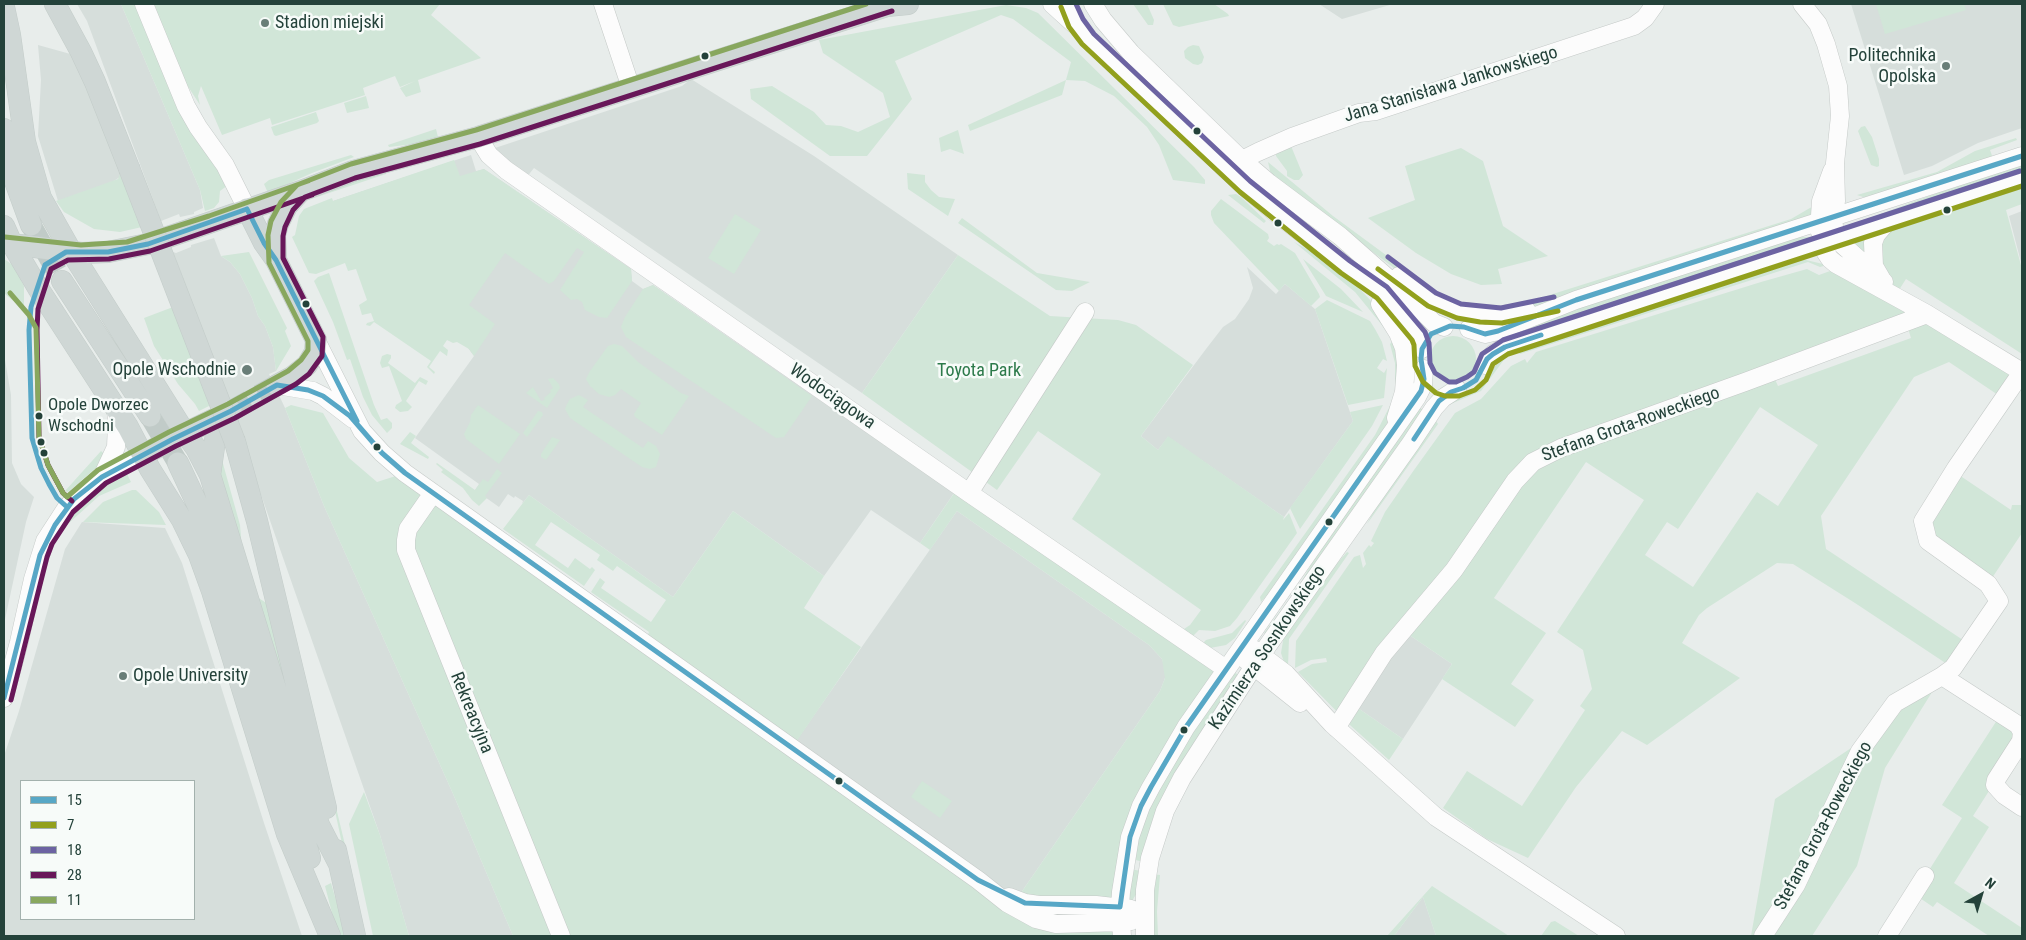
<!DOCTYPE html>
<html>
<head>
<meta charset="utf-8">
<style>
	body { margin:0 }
	#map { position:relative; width:2026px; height:940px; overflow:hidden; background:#e8edeb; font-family:"Roboto Condensed",sans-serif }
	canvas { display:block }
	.frame { position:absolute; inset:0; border:5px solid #24423a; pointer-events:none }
	.legend { position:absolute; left:20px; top:780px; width:175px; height:140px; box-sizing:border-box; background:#f7fbf9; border:1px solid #a3b1ad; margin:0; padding:6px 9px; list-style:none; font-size:15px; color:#24423a }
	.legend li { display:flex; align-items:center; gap:10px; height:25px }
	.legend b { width:25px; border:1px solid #a3b1ad }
	.north { position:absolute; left:1956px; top:870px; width:50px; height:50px; -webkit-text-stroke:4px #f7fbf9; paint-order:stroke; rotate:39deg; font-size:14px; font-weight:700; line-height:20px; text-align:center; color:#24423a }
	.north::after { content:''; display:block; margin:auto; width:18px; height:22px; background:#24423a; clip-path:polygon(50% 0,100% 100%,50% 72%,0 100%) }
</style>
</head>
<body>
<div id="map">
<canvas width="2026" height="940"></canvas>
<div class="frame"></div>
<ul class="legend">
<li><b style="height:6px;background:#57a7c6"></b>15</li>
<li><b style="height:6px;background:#92a01d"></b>7</li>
<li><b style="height:6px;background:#6c63a2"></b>18</li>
<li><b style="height:6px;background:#681759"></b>28</li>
<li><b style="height:6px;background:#88a75e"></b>11</li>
</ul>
<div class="north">N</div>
</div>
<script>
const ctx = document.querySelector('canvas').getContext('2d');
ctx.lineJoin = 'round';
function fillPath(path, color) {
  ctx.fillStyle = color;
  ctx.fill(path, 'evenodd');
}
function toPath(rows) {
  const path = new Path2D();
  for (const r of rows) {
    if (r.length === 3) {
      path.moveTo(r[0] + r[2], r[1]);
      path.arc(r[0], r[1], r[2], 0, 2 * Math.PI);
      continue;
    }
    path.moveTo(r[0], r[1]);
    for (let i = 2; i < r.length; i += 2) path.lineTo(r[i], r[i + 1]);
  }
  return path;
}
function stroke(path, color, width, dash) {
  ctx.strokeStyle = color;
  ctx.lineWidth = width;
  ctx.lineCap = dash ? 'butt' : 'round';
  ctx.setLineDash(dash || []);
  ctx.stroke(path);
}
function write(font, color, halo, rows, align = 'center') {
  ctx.font = font + ' "Roboto Condensed",sans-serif';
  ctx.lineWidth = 5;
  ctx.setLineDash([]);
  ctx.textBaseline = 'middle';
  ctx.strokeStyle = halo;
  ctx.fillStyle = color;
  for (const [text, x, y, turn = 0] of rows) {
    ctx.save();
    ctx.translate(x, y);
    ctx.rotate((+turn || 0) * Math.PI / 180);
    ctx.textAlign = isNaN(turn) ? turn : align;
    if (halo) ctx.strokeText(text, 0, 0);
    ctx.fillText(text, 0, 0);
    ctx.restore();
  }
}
fillPath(toPath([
	[77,4,121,4,200,190,203,208,194,212,194,214,180,217,179,214,161,221,87,21],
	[1319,4,1393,4,1342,19],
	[1851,4,2022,4,2022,128,1978,143,1932,166,1904,175],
	[38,45,74,55,121,173,120,177,109,184,58,201,38,136,41,80],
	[691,79,814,156,958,255,862,393,534,168,526,178,497,153,495,148,682,86],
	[471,155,476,171,484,169,631,269,632,281,643,289,653,285,954,493,920,543,871,510,824,576,733,511,673,597,529,495,522,504,523,501,515,496,514,498,508,494,499,507,475,490,479,484,415,438,474,356,456,332,333,201],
	[2022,211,2022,266,2009,216],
	[214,238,221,256,230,262,240,274,252,298,258,316,265,326,273,347,276,371,269,374,285,408,324,506,454,796,513,936,409,936,380,835,217,369,173,252,176,253,191,247,191,245],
	[1247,267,1276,294,1285,284,1315,309,1353,421,1284,517,1168,437,1158,450,1141,436,1206,349,1223,327,1235,319,1249,299,1253,288],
	[4,354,11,395,12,463,21,484,34,497,26,522,4,624],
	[957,511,1149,645,1162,659,1165,668,1165,678,1160,691,1016,900,791,748],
	[82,522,165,528,182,563,264,823,302,936,4,936,4,756,19,711,65,549],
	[21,781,194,781,194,919,21,919],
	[1402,630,1452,664,1403,739,1352,704],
	[1423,897,1436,936,1394,936]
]), '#d6dedb');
fillPath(toPath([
	[121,4,137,4,228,185,220,191,219,202,214,208,205,211,200,190],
	[150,4,440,4,431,15,481,58,418,80,421,92,406,97,400,88,415,81,400,87,395,76,363,88,365,95,272,125,270,118,222,135,201,86,198,96,200,105,189,88,183,83],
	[1133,4,1147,4,1154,20,1153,25,1148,25],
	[1163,4,1214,4,1228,14,1229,16,1179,27,1173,25],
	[1876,4,1964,4,1966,10,1885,34],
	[1006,5,1026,8,1038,13,1194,167,1205,180,1205,184,1173,180,1159,145,1147,127,1114,96,1085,81,1066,80,1062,95,970,131,968,125,1066,80,1071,62,1013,19,1001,15,895,61,912,99,867,156,830,156,751,99,750,89,772,86,814,112,826,125,841,126,858,132,890,117,883,93,823,53,819,40],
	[1193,45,1199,46,1204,57,1202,63,1198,65,1193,64,1185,58,1184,51,1188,47],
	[366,96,369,108,347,113,344,103],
	[316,112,319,121,317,123,276,136,274,135,271,127],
	[1865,126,1872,137,1879,159,1879,166,1877,167,1871,165,1858,131,1861,127],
	[436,129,439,141,389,147,388,145],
	[958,130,964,154,950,149,941,152,939,138],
	[2016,138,2017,140,1990,150,1994,161,1866,198,1857,195,1937,172,1975,151],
	[1291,146,1303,175,1299,180,1294,180,1287,176,1287,171,1276,156,1276,150],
	[1461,148,1483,161,1503,226,1548,256,1498,269,1502,284,1481,285,1451,274,1416,253,1368,218,1415,200,1405,166],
	[351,155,354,157,312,173,268,193,264,184,269,180],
	[454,160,460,176,484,169,631,269,632,281,607,318,599,317,585,310,582,302,577,299,571,300,560,290,584,252,577,248,554,281,549,284,505,253,469,305,495,324,474,356,469,349,457,342,453,343,447,340,443,346,448,350,447,356,440,351,429,367,435,372,434,374,427,367,431,361,374,322,370,326,366,325,367,323,374,321,371,313,362,315,359,305,367,300,356,269,348,271,345,263,316,274,309,273,292,237,295,235,299,216,304,209,332,198,333,201],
	[1268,162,1333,216,1428,286,1427,293,1271,175],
	[2022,164,2022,173,1851,225,1961,184],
	[386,172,386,174,302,202,311,194],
	[907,173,925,175,925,182,931,190,939,197,955,199,948,216,908,189],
	[120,174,142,227,120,232,94,229,64,212,56,201,118,179],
	[2022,186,2022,204,2006,210,2022,269,2022,354,1906,279,1897,293,2022,372,2004,399,1949,362,1914,377,1821,516,1826,549,1969,644,1953,668,1855,603,1793,564,1777,563,1707,608,1699,615,1682,643,1740,678,1647,745,1622,731,1576,787,1528,858,1487,839,1443,808,1467,771,1522,806,1585,710,1580,706,1592,689,1583,650,1557,632,1644,500,1586,462,1494,598,1546,633,1511,684,1534,700,1515,727,1442,679,1452,664,1402,630,1352,704,1403,739,1389,760,1351,726,1298,672,1312,664,1327,662,1326,658,1311,660,1295,668,1296,641,1354,557,1360,555,1363,568,1366,564,1363,553,1369,545,1371,547,1374,543,1371,541,1385,512,1414,470,1455,413,1481,399,1511,366,1525,359,1527,363,1536,352,1761,282,1807,269,1819,275,1855,262,1835,238],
	[1906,322,1911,338,1778,386,1772,373],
	[1760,407,1818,445,1778,506,1757,492,1693,587,1645,555,1667,522,1678,529],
	[1236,194,1241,197,1266,221,1264,223,1228,195],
	[1221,199,1268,234,1269,238,1267,241,1274,246,1277,244,1279,245,1281,244,1295,253,1319,294,1320,297,1311,306,1285,284,1279,291,1214,223,1211,215,1211,211],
	[1815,205,1810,216,1545,304,1520,309,1507,305,1537,299,1791,219],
	[735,214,761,230,734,274,708,258],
	[962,218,1037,273,1090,282,1072,291,1056,290,958,223],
	[1799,237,1810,237,1811,241,1510,340,1508,333,1553,315],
	[1294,242,1325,259,1353,282,1373,303,1386,330,1355,292],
	[249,252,287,328,285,331,291,346,276,371,273,347,265,326,258,316,252,298,240,274,230,262,221,256],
	[958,255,1050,316,1118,320,1136,325,1193,365,1141,436,1158,450,1168,436,1284,517,1283,520,1289,513,1297,533,1237,618,1230,626,1215,631,1199,630,1191,638,1184,632,1184,629,1190,625,1201,610,1072,519,1101,474,1038,431,997,490,862,393],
	[4,259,13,265,24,286,24,310,4,293],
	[1303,259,1341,289,1363,312,1326,296],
	[1802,259,1827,265,1820,267,1808,262,1520,354,1517,352],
	[329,273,374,405,381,420,387,418,392,423,392,428,387,433,372,415,363,397,350,359,347,360,333,322,314,281,318,277],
	[653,285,812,396,784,437,776,438,626,337,621,327,625,317,643,289],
	[1327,300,1370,321,1375,329,1382,342,1387,361,1383,359,1377,368,1384,373,1387,368,1384,398,1348,405,1315,309],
	[173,307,211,405,199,411,195,404,178,384,154,346,144,318],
	[1453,359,23],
	[1395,339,1398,347,1399,387,1395,385,1395,363,1390,344],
	[614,344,622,346,638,362,681,393,689,396,662,435,635,417,634,414,641,403,621,389,615,395,609,397,599,394,590,386,586,379,590,371,608,346],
	[1505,352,1506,357,1481,391,1439,409,1451,399,1470,394,1480,388,1489,376,1494,362],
	[387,354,391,355,391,358,388,363,415,383,420,377,428,381,426,385,419,381,406,401,412,407,408,411,400,412,395,408,396,405,402,401,389,366,382,368,380,363,382,356],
	[553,378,559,384,560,388,547,408,526,393,533,387,541,401,545,400,544,398,551,392,550,390,553,388,548,379],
	[579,395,588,400,583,407,643,448,648,441,656,446,660,454,656,467,650,469,642,467,570,418,565,409,567,404,570,399],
	[1394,398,1392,413,1382,434,1281,579,1261,602,1260,597,1375,435],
	[291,405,323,413,349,458,377,482,405,473,645,642,649,632,591,592,600,578,605,582,601,588,651,622,666,600,617,566,613,571,597,560,600,555,551,522,535,545,568,568,575,558,590,569,592,567,595,570,584,586,503,529,529,495,673,597,733,511,824,576,804,608,861,647,792,748,1036,919,1121,922,1122,936,513,936,454,796,324,506,285,408],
	[478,405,520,434,499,464,466,439,464,434,470,422,471,415],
	[1383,405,1372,426,1300,529,1290,508,1353,421,1350,412],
	[1417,406,1423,410,1402,441,1267,635,1264,633,1298,587,1324,543],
	[538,411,542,412,543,415,527,437,523,433],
	[1434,418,1438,424,1367,524,1383,493],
	[410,432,416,436,411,443,429,457,428,459,400,444],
	[552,437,560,440,546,460,541,457,541,454],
	[101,451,107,456,104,461,68,492,65,491],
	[222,460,240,525,242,549,218,472],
	[437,463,475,490,483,479,488,482,497,469,502,473,485,496,487,498,479,506,472,500,463,488,441,472,443,470,436,464],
	[126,472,131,482,99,496,69,523,69,521,76,510,101,486],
	[1959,475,2011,510,2012,505,2022,505,2022,533,1988,584,1928,541,1923,521],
	[959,486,1226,669,1141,806,1120,907,1016,900,1160,691,1165,678,1162,659,1149,645,957,511,930,550,920,543],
	[132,490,136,490,159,512,166,525,83,522,103,502],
	[1347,552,1349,553,1289,639,1288,666,1284,662,1281,653,1284,635,1326,576],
	[257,597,268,604,310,773],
	[1245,620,1246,621,1235,638,1226,645,1210,648,1201,645,1206,640,1232,633],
	[1234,672,1240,676,1143,862,1132,859,1144,816,1190,734],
	[1942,676,1885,768,1857,866,1812,936,1751,936,1775,799,1872,734,1889,710],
	[2001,714,2018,725,1996,780,1973,816,1989,827,1954,883,2022,928,2022,936,1989,936,1937,902,1933,907,1914,894,1962,818,1942,805],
	[319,737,354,882,349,876],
	[922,781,952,801,940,818,911,797],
	[364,792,380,835,409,936,373,936,349,824],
	[1130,869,1141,871,1138,891,1129,906],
	[1153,874,1160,875,1157,911,1158,936,1152,936],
	[331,883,344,928,346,936,338,936,325,886],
	[1432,886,1509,936,1436,936,1423,897,1394,936,1387,936],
	[1555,921,1579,936,1541,936,1551,922]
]), '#d1e6d8');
stroke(toPath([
	[31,225,62,281],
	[231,411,277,385],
	[150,416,178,463]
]), '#c1cbc8', 21, [21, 11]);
const minor = toPath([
	[144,4,186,106,198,127,225,165,247,209],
	[603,4,631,88],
	[1052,4,1074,24],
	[1068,4,1076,23,1088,39,1245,187,1277,214,1346,267,1382,292,1418,334,1422,349],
	[1093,4,1103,20,1131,53,1242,160,1269,183,1340,236,1399,288,1434,323,1444,327],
	[1802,4,1818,24,1826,44,1838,86,1840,116,1835,163,1836,201,1833,216,1835,238,1884,282],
	[478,137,489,155,506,170,969,493,1226,669],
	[1235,167,1242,160,1258,152,1292,137,1359,113,1376,111,1634,26,1645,18,1655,4],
	[1819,230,1821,201,1832,171],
	[1399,276,1432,300,1459,311,1495,316,1527,311],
	[1881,278,1874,266,1873,243,1876,235,1887,222],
	[1380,304,1398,333,1404,348,1406,365,1404,392,1396,418],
	[1469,329,1485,334,1498,331,1576,300,2022,156],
	[316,340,362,431,382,453,405,473,978,880,1007,903,1036,919,1056,924,1121,922,1131,921,1144,914],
	[1485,365,1493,354,1505,347,2022,178],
	[277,385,313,391,323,396,353,419],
	[102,477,116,447,117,423,116,408],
	[433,493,408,529,406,540,406,550,561,936],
	[969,493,1085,312],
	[1253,649,1286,674,1332,724,1436,817,1616,936],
	[1246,660,1300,703],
	[1942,676,2018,725,2022,732,2021,741,1996,780,1995,785,2004,795,2022,807],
	[4,698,19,642,33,579,45,541,67,507,84,491,102,477,143,455],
	[1336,728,1384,653,1454,570,1515,481,1533,462,1561,448,1745,382,1927,314],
	[1009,897,1025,903,1039,905,1096,905,1131,909],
	[1122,936,1120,907,1121,892,1130,837,1141,806,1151,787,1186,727,1417,397,1423,385,1424,369],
	[1145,936,1145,890,1150,858,1165,811,1182,778,1261,655,1411,443,1434,408,1443,398,1457,389],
	[1763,936,1796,885,1860,751,1895,703,1942,676,1953,668,1999,601,1988,584,1928,541,1923,521,1956,468,2022,372,1927,314,1836,264,1830,259,1820,244],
	[1887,936,1925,876]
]);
const major = toPath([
	[55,4,81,52,95,82,129,168],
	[4,7,10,35,25,142,41,198,72,253,185,433,196,448,210,475,308,794,319,825,339,864],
	[4,129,13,176,31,225],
	[247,209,264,243,276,260,316,340,315,352,307,365,292,377,277,385],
	[4,226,12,244,38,288,128,427,150,469,182,520,199,555,212,591,287,834,330,936],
	[12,244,81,253,108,252,148,244,301,191,353,171,478,137,887,6,908,4],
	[276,260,275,235,278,224,287,206,301,191],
	[62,281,150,416],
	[235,442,257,521,326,808],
	[143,455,173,439,231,411],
	[178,463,200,510,218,556,310,858],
	[210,475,215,440,231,411],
	[336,850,355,936]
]);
stroke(minor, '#c5cac8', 19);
stroke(major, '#c3ccc9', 22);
stroke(minor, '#fcfcfc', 18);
stroke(major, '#cfd7d5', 21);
const majorBridge = toPath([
	[129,168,235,442]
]);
stroke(majorBridge, '#c3ccc9', 22, []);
stroke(majorBridge, '#cfd7d5', 21);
stroke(toPath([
	[247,209,264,243,276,260,357,421],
	[1414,439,1439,401,1451,392,1463,388,1476,380,1487,359,1493,354,1505,347,1541,335],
	[67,507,57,498,49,484,41,468,32,438,29,330,31,307,45,265,66,252,108,252,148,244,247,209],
	[4,698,40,555,55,525,74,499,102,477,173,439,231,411,277,385,308,390,323,396,350,416,382,453,405,473,978,880,1025,903,1120,907],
	[1120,907,1130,837,1141,806,1151,787,1186,727,1421,391,1424,379,1421,359,1422,349,1431,334,1450,326,1464,327,1485,334,1498,331,1576,300,2022,156]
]), '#57a7c6', 5);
stroke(toPath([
	[1061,7,1069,27,1082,44,1240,192,1341,273,1377,298,1412,340,1414,345,1415,366,1423,382,1436,393,1445,396,1459,396,1475,390,1486,380,1493,364,1508,354,2022,186],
	[1378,269,1428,306,1457,318,1480,322,1502,323,1558,311]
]), '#92a01d', 5);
stroke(toPath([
	[1076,4,1083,19,1094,34,1250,181,1350,261,1387,287,1425,332,1429,343,1430,363,1435,373,1449,382,1456,382,1467,377,1474,372,1482,354,1503,340,2020,171],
	[1388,257,1436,293,1461,304,1501,308,1554,297]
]), '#6c63a2', 5);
stroke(toPath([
	[72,501,63,493,56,480,48,465,39,437,37,330,38,309,51,269,68,260,109,259,150,251,312,195],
	[11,700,47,557,52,544,73,512,106,483,176,446,235,418,296,384,309,374,322,356,323,337,283,258,283,236,285,227,293,210,305,197,355,178,480,144,892,11]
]), '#681759', 5);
stroke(toPath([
	[5,237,81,245,127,242,209,216,308,181],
	[10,293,29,315,36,328,39,437,48,465,63,493,67,497,98,470,169,432,228,404,288,371,301,360,308,350,308,341,269,263,268,235,271,221,281,202,297,185,351,164,476,130,866,4]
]), '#88a75e', 5);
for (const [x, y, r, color] of [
	[265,23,5,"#697e78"],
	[705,56,4.5,"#24423a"],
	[1946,66,5,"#697e78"],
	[1197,131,4.5,"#24423a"],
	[1947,210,4.5,"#24423a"],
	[1278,223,4.5,"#24423a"],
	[306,304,4.5,"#24423a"],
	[247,370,6,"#697e78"],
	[39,416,4.5,"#24423a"],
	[41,442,4.5,"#24423a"],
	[377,447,4.5,"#24423a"],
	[44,453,4.5,"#24423a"],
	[1329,522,4.5,"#24423a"],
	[123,676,5,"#697e78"],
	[1184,730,4.5,"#24423a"],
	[839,781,4.5,"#24423a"]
]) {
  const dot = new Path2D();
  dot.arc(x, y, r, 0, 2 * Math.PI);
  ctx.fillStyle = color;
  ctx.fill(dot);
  stroke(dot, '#f7fbf9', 2);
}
write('17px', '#24423a', '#f7fbf9', [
	["Opole Dworzec",48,406],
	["Wschodni",48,427]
], 'left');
write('18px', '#24423a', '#f7fbf9', [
	["Stadion miejski",275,23],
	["Politechnika",1936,56,"right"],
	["Opolska",1936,77,"right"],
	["Opole Wschodnie",236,370,"right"],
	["Opole University",133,676]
], 'left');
write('18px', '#24423a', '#f7fbf9', [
	["Jana Stanisława Jankowskiego",1451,85,-17],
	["Wodociągowa",832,397,35],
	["Stefana Grota-Roweckiego",1631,425,-20],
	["Kazimierza Sosnkowskiego",1268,648,-56],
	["Rekreacyjna",471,713,68],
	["Stefana Grota-Roweckiego",1824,826,-62]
]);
write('18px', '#2d7a4b', '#f7fbf9', [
	["Toyota Park",979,371]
]);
</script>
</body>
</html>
